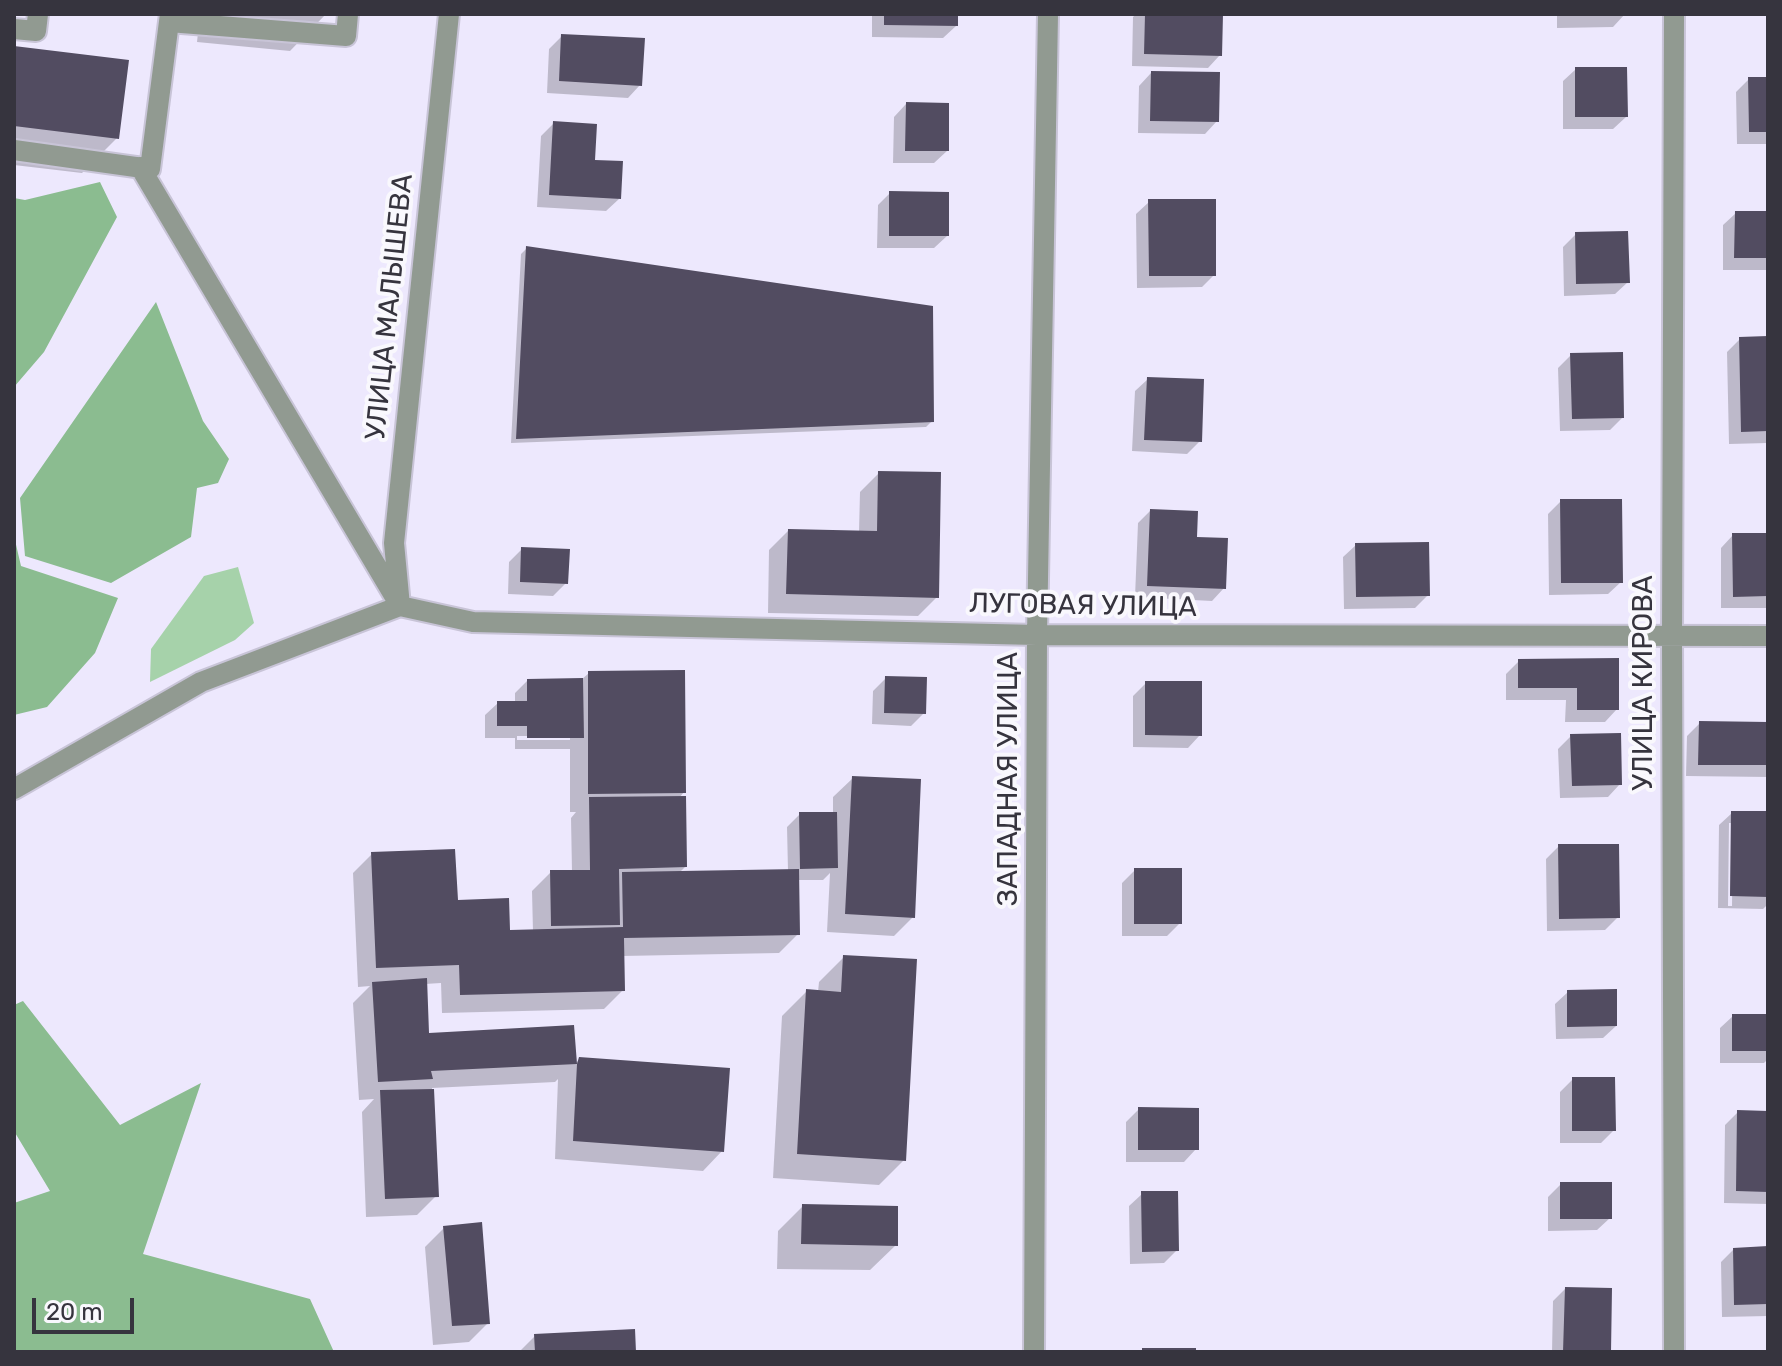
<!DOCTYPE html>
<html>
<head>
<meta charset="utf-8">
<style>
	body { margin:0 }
	#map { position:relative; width:1782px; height:1366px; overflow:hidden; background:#ede8fd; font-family:Rubik,sans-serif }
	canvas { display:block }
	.frame { position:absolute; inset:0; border:16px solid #36343e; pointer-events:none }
	.scale { position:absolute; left:32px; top:1298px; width:102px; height:36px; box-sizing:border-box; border:4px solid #36343e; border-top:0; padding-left:10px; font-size:24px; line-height:28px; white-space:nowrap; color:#36343e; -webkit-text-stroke:6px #f9f8fd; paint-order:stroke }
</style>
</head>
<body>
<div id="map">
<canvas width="1782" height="1366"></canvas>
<div class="frame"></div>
<div class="scale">20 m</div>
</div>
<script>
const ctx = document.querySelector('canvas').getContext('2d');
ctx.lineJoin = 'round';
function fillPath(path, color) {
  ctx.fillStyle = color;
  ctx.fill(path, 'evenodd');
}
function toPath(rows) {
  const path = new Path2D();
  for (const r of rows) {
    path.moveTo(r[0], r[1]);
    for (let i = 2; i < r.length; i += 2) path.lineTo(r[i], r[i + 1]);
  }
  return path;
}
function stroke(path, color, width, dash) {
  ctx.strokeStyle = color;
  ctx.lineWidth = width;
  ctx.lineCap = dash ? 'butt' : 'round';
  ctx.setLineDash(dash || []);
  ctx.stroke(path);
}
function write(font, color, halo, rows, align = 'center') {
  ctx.font = font + ' Rubik,sans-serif';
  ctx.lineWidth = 8;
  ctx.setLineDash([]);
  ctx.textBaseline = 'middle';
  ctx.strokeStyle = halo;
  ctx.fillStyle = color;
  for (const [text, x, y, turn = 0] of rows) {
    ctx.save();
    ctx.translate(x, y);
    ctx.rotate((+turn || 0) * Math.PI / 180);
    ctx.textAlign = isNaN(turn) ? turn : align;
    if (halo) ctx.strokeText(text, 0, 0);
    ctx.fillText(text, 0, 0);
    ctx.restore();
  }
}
fillPath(toPath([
	[238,567,254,623,235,640,150,682,151,649,204,576]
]), '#a6d2aa');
fillPath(toPath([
	[100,182,117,217,44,352,14,387,14,198,25,200],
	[156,302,203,421,229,459,218,483,197,488,191,537,111,583,25,556,20,498],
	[14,536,21,566,118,598,95,653,47,707,14,715],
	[23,1001,120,1125,201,1083,143,1254,310,1299,334,1352,14,1352,14,1203,50,1191,14,1131,14,1005]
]), '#8bbc90');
fillPath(toPath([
	[200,14,326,14,290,51,197,42],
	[872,14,956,14,956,26,943,38,872,37],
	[1136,14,1221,14,1220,55,1208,68,1132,66,1133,17],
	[1557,14,1625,14,1613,27,1557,28],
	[562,36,640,85,628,98,547,93,549,49],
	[14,48,117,138,82,173,14,165],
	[1576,69,1626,117,1613,129,1563,129,1563,81],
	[1151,73,1217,121,1205,134,1138,133,1139,86],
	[1749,79,1768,79,1768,144,1737,144,1736,92],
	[906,104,947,151,934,163,893,163,894,117],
	[554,123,593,162,619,199,606,211,537,207,541,136],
	[890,193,947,236,934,248,877,248,878,205],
	[1149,202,1214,275,1202,287,1137,288,1136,214],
	[1736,213,1768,213,1768,270,1723,270,1723,225],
	[1576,234,1628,282,1615,294,1564,296,1563,247],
	[527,248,932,421,926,427,511,443,521,254],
	[1768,338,1768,443,1729,444,1727,352,1740,339],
	[1571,355,1622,418,1610,430,1560,431,1558,368],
	[1148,379,1200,441,1187,454,1132,451,1135,391],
	[879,473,937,597,918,616,768,613,769,550,788,531,859,532,860,492],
	[1561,501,1621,582,1608,594,1549,595,1548,514],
	[1150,511,1195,539,1224,588,1212,601,1135,597,1138,523],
	[1733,535,1768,535,1768,608,1721,608,1721,548],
	[1356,545,1428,595,1415,608,1344,609,1343,557],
	[522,549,566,583,553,596,508,594,509,562],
	[1617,660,1617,709,1605,722,1565,722,1566,700,1506,700,1506,674,1519,661],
	[589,673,684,792,679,798,685,867,679,873,788,871,787,827,800,814,833,814,833,797,853,778,913,917,894,936,827,932,830,873,823,880,797,880,798,934,779,953,622,956,623,990,604,1009,442,1013,441,983,425,984,427,1035,572,1027,575,1064,580,1059,722,1151,703,1171,555,1159,558,1079,555,1082,432,1088,436,1196,417,1215,366,1217,362,1112,374,1099,359,1100,353,1003,370,986,358,987,353,873,372,854,508,933,533,932,532,891,551,872,572,872,571,818,576,812,570,812,570,749,515,749,515,738,485,738,485,715,498,703,515,703,515,693,527,681,581,680],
	[517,736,570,736,570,740,517,740],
	[886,678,924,713,911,726,872,724,873,691],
	[1146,683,1200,735,1188,748,1133,747,1133,696],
	[1700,723,1768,724,1768,777,1686,776,1687,736],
	[1571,736,1620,784,1608,797,1560,798,1558,749],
	[1732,813,1768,813,1768,904,1763,909,1718,908,1719,825],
	[1729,823,1733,823,1732,906,1728,906],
	[1559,846,1618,917,1605,930,1547,931,1546,859],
	[1135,870,1180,923,1167,936,1122,936,1122,883],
	[844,957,904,1160,879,1185,773,1178,782,1016,807,991,818,992,819,982],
	[1568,992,1616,1026,1603,1038,1556,1039,1555,1004],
	[1733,1016,1768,1016,1768,1059,1764,1063,1720,1063,1720,1028],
	[1573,1079,1614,1130,1601,1143,1560,1143,1560,1092],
	[1139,1109,1196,1149,1184,1162,1126,1162,1126,1122],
	[1738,1112,1768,1113,1768,1204,1724,1203,1725,1125],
	[1561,1184,1610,1218,1597,1230,1548,1231,1548,1197],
	[1142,1194,1177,1250,1164,1263,1130,1264,1129,1206],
	[803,1206,896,1245,870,1270,777,1269,778,1231],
	[444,1228,488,1323,469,1342,433,1345,425,1247],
	[1768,1248,1768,1316,1722,1317,1721,1262,1733,1250],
	[1565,1289,1609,1352,1552,1352,1553,1301],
	[535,1336,634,1352,519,1352]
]), '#0003');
fillPath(toPath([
	[884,14,958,14,958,26,884,25],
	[1145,14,1223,14,1222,56,1144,54],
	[561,34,645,38,642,86,559,81],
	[14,46,129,60,119,139,14,126],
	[1575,67,1627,67,1628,117,1575,117],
	[1151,71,1220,72,1219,122,1150,121],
	[1748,77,1768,77,1768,132,1749,132],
	[906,102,949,103,949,151,905,151],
	[553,121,597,124,595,160,623,161,621,199,549,195],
	[889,191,949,192,949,236,889,236],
	[1148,199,1216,199,1216,276,1149,276],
	[1735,211,1768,211,1768,258,1734,258],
	[1628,231,1630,283,1576,284,1575,232],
	[526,246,933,306,934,422,516,439],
	[1768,336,1768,431,1741,432,1739,337],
	[1623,352,1624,418,1572,419,1570,353],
	[1147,377,1204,379,1202,442,1144,440],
	[878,471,941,472,939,598,786,594,788,529,877,531],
	[1560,499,1622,499,1623,583,1561,583],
	[1150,509,1198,511,1197,537,1228,538,1226,589,1147,586],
	[1732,533,1768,533,1768,596,1733,597],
	[1429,542,1430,596,1356,597,1355,543],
	[521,547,570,549,568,584,520,582],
	[1619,658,1619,710,1577,710,1577,688,1518,688,1518,659],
	[685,670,686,793,588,794,588,671],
	[885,676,927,677,926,714,884,713],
	[583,678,584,738,527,738,527,726,497,726,497,701,527,701,527,679],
	[1145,681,1202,681,1202,736,1145,735],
	[1699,721,1768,722,1768,765,1698,765],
	[1621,733,1622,785,1572,786,1570,734],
	[852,776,921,779,915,918,845,914],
	[686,796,687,867,619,869,620,925,551,926,550,870,590,870,589,797],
	[1731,811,1768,811,1768,897,1730,896],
	[799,812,837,812,838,868,800,869],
	[1558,844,1619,844,1620,918,1559,919],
	[455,849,458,900,509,898,510,930,623,927,622,872,799,869,800,935,624,938,625,991,460,995,459,965,376,968,371,852],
	[1134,868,1182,868,1182,924,1134,924],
	[843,955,917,959,906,1161,797,1154,806,989,841,992],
	[427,978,429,1033,574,1025,577,1064,431,1071,433,1079,378,1082,372,982],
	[1617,989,1617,1026,1567,1027,1567,990],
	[1732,1014,1768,1014,1768,1051,1732,1051],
	[579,1057,730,1068,724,1152,573,1141,577,1064],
	[1572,1077,1615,1077,1616,1131,1572,1131],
	[434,1089,439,1197,385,1199,380,1090],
	[1138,1107,1199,1108,1199,1150,1138,1150],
	[1737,1110,1768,1111,1768,1192,1736,1191],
	[1560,1182,1612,1182,1612,1219,1560,1219],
	[1141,1191,1178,1191,1179,1251,1142,1252],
	[802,1204,898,1206,898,1246,801,1244],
	[482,1222,490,1324,452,1326,443,1226],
	[1768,1246,1768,1304,1734,1305,1733,1248],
	[1565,1287,1612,1288,1611,1352,1563,1352],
	[635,1329,636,1352,535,1352,534,1334],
	[1142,1348,1196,1348,1196,1352,1142,1352]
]), '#524c61');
const minor = toPath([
	[169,22,346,36,348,14],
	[14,29,36,31,38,14],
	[14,150,150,169,170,14],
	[140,167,396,599],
	[400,606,473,622,1037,635,1768,636],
	[400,606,394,543,449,14],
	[14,789,201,682,400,606],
	[1034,1352,1037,635,1048,14],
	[1674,1352,1672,637,1674,14]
]);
stroke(minor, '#c8c4d7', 24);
stroke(minor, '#919a91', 20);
write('28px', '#36343e', '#f9f8fd', [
	["УЛИЦА МАЛЫШЕВА",390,307,-84],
	["ЛУГОВАЯ УЛИЦА",1083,606,1],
	["УЛИЦА КИРОВА",1644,683,-90],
	["ЗАПАДНАЯ УЛИЦА",1009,779,-90]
]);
</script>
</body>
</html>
